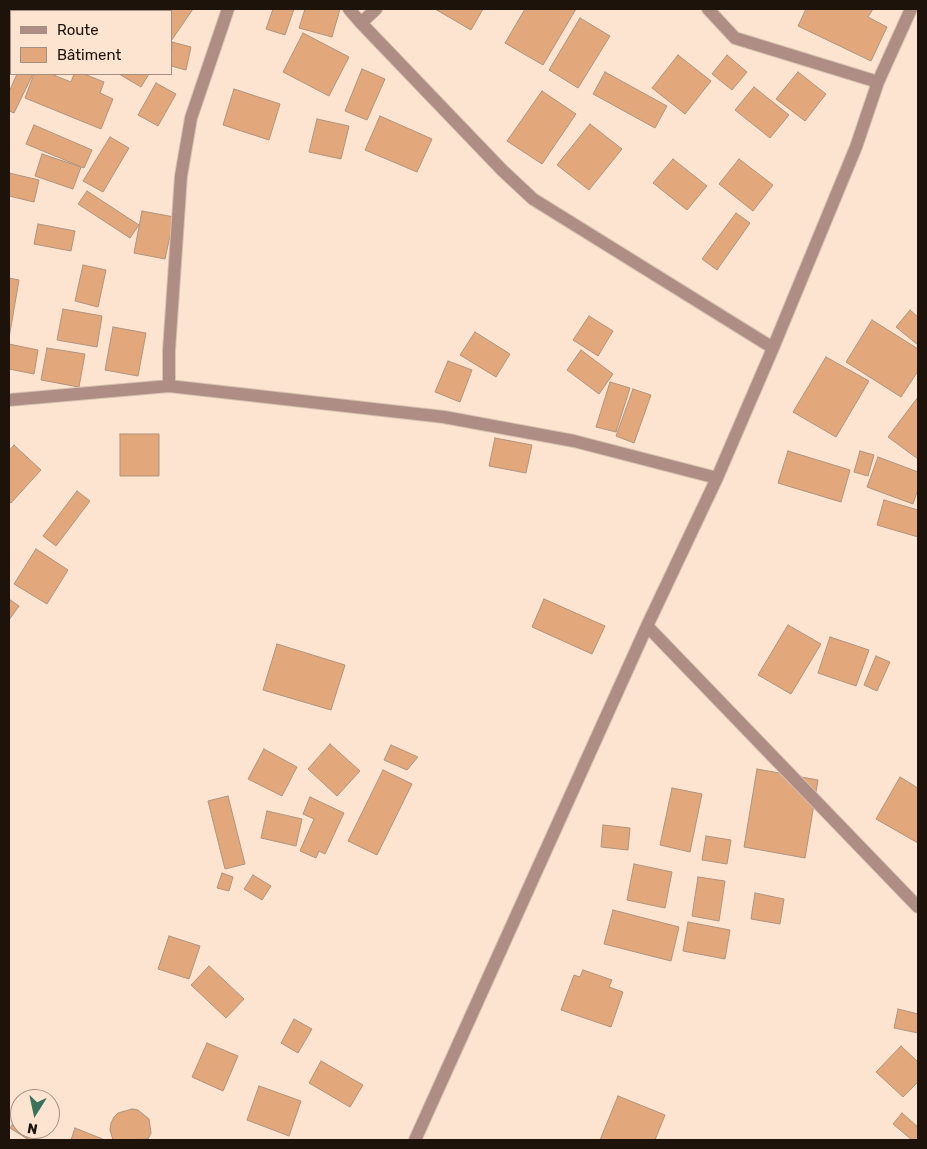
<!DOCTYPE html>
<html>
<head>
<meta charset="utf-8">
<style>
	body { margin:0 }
	#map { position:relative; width:927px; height:1149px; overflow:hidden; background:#fce4d1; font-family:Rubik,sans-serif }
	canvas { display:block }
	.frame { position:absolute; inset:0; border:10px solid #1d130b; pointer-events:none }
	.legend { position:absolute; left:10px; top:10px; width:162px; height:65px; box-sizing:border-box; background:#fce4d1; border:1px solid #a39082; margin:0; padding:6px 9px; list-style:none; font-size:15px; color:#1d130b }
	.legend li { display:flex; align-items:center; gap:10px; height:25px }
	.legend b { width:25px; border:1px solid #a39082 }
	.north { position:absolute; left:10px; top:1089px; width:50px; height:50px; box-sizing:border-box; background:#fce4d1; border:1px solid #a39082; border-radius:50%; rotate:190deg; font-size:14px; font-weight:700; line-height:20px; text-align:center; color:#1d130b }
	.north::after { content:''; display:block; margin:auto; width:18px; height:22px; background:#39735b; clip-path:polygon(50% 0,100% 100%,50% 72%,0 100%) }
</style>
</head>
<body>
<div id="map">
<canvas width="927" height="1149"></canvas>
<div class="frame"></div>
<ul class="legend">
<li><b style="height:6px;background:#ad8d84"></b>Route</li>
<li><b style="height:14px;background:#e2a87b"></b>Bâtiment</li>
</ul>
<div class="north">N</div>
</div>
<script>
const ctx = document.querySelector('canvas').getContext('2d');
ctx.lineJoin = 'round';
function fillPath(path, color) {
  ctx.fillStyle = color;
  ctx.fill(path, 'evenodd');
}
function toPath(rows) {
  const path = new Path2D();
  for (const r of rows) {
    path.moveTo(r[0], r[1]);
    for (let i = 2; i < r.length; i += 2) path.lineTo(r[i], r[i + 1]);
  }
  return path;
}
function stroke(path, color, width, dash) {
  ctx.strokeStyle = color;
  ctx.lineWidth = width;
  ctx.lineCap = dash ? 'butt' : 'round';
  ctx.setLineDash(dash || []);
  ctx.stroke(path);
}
const building = toPath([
	[57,9,88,9,87,11,62,11,57,9],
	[142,9,193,9,171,41,171,11,140,11,142,9],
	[273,9,294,9,285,35,266,29,273,9],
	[305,9,340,9,332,37,299,28,305,9],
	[435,9,483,9,471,30,435,9],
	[525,9,576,9,543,65,505,43,525,9],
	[806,9,873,9,868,17,887,27,871,61,798,26,806,9],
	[580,18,610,36,578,88,549,70,580,18],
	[9,21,11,22,11,73,9,72,9,21],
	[303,33,349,57,329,96,283,72,303,33],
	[172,42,191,47,186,70,171,66,172,42],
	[678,55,711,81,685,114,652,88,678,55],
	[727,55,747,72,732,90,712,74,727,55],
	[362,69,385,79,367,120,345,111,362,69],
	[605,72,667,106,655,128,593,94,605,72],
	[798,72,826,94,805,121,776,99,798,72],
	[17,74,33,74,14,113,9,111,9,92,17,74],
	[34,74,51,74,71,82,74,74,84,74,104,82,100,93,113,99,101,129,25,98,34,74],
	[119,74,149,74,141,87,119,74],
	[156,83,176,94,158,126,138,115,156,83],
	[754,87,789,115,770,138,735,110,754,87],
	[234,89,280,104,269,140,223,125,234,89],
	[542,91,576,114,542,164,507,141,542,91],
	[380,116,432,139,417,172,365,150,380,116],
	[317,119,349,126,341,159,309,152,317,119],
	[590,124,622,149,589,190,557,165,590,124],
	[34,125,92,150,84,168,26,144,34,125],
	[110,137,129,148,103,192,83,181,110,137],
	[42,154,81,167,73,189,35,176,42,154],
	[673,159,707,186,687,210,653,183,673,159],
	[739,159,773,185,753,211,719,184,739,159],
	[9,173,39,180,34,202,9,196,9,173],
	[87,191,139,225,130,238,78,204,87,191],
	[142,211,174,217,165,259,134,253,142,211],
	[736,213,750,223,717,270,702,259,736,213],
	[38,224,75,231,71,251,34,244,38,224],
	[83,265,106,270,98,307,75,301,83,265],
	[9,278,19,280,9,338,9,278],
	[63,309,102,316,97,347,57,340,63,309],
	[910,310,918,317,918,345,896,327,910,310],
	[589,316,613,331,598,356,573,340,589,316],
	[872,320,918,349,918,371,901,397,846,362,872,320],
	[113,327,146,333,138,376,105,370,113,327],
	[475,332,510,354,496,377,460,355,475,332],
	[9,344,38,350,34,374,9,369,9,344],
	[47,348,85,354,79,387,41,380,47,348],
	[581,350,613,374,599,394,567,370,581,350],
	[826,357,869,381,836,437,793,412,826,357],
	[448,361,472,370,460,402,435,392,448,361],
	[610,382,630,388,616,432,596,427,610,382],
	[633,389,651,395,634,443,616,436,633,389],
	[918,397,918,459,888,437,918,397],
	[120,434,159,434,159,476,120,476,120,434],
	[495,438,532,445,526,473,489,466,495,438],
	[14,445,41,470,11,503,9,501,9,451,14,445],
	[788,451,850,470,841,502,778,483,788,451],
	[860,451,874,455,868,476,854,472,860,451],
	[878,457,918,472,918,489,913,504,867,487,878,457],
	[77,491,90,501,56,546,43,536,77,491],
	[884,500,918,510,918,537,877,525,884,500],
	[36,549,68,570,47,604,14,584,36,549],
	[9,599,19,606,9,620,9,599],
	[544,599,605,626,592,654,532,627,544,599],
	[788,625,821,644,791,694,758,675,788,625],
	[830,637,869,650,856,686,818,673,830,637],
	[277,644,345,665,331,710,263,690,277,644],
	[876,656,890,662,877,691,864,685,876,656],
	[330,744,360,771,337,796,308,769,330,744],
	[391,745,418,757,407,770,384,760,391,745],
	[264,749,297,767,282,796,248,779,264,749],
	[757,769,818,780,805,858,744,847,757,769],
	[383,770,412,784,377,855,348,841,383,770],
	[900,777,918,788,918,843,876,819,900,777],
	[672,788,702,794,690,852,660,845,672,788],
	[228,796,245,864,225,869,208,801,228,796],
	[310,797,344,813,325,854,319,851,316,858,300,851,314,819,303,814,310,797],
	[267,811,302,819,296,846,261,838,267,811],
	[603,825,630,828,628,850,601,847,603,825],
	[706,836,731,840,727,864,702,860,706,836],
	[634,864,672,872,665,908,627,900,634,864],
	[222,873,233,877,229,891,217,888,222,873],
	[253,875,271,886,262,900,244,889,253,875],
	[698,877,725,881,719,921,692,916,698,877],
	[755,893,784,899,780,924,751,919,755,893],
	[613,910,679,927,671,961,604,944,613,910],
	[688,922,730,930,725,959,683,951,688,922],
	[169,936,200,946,189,979,158,969,169,936],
	[209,966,244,999,226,1018,191,985,209,966],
	[583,970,612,980,609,987,623,992,611,1027,561,1010,574,975,580,977,583,970],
	[898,1009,918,1014,918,1033,894,1028,898,1009],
	[294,1019,312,1029,298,1053,281,1043,294,1019],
	[207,1043,238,1056,223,1091,192,1077,207,1043],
	[901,1046,918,1062,918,1082,903,1097,876,1072,901,1046],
	[321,1061,363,1085,350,1107,309,1083,321,1061],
	[259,1086,301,1101,289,1136,247,1120,259,1086],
	[618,1096,665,1115,655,1140,600,1140,618,1096],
	[132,1109,138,1110,149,1119,151,1133,148,1139,113,1140,110,1130,111,1123,114,1117,118,1113,132,1109],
	[20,1113,20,1129,40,1129,32,1140,29,1140,10,1128,20,1113],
	[902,1113,918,1127,918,1140,912,1140,893,1124,902,1113],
	[75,1128,105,1140,71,1140,75,1128]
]);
fillPath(building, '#e2a87b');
stroke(building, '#af937d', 1);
const minor = toPath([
	[349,9,361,23,502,170,533,199,773,348],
	[708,9,735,38,878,82],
	[361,23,376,9],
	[169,386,169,350,181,176,191,118,228,9],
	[9,400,169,386,444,417,574,441,717,478],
	[647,626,918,907],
	[415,1140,647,626,717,478,773,348,856,147,878,82,911,9]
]);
stroke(minor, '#d8c3b1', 14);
stroke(minor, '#ad8d84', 12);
</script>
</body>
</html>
